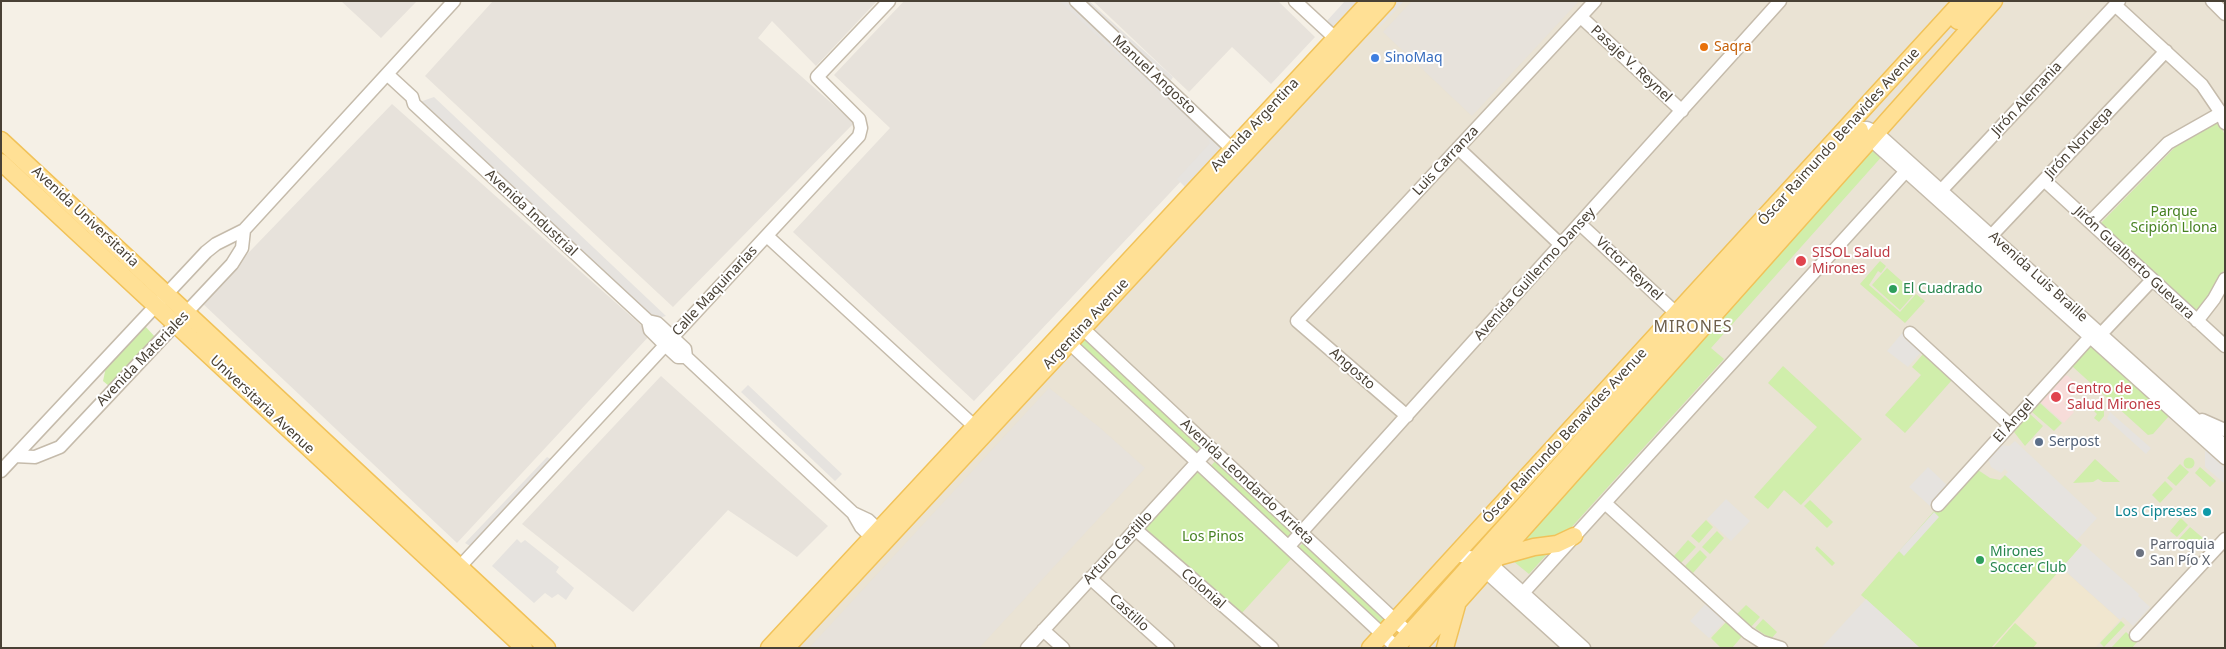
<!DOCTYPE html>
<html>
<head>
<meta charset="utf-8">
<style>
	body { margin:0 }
	#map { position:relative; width:2226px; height:649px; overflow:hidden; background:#f5f0e6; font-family:"Noto Sans",sans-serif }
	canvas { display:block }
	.frame { position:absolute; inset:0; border:2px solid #494135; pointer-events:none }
</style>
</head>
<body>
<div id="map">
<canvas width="2226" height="649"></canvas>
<div class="frame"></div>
</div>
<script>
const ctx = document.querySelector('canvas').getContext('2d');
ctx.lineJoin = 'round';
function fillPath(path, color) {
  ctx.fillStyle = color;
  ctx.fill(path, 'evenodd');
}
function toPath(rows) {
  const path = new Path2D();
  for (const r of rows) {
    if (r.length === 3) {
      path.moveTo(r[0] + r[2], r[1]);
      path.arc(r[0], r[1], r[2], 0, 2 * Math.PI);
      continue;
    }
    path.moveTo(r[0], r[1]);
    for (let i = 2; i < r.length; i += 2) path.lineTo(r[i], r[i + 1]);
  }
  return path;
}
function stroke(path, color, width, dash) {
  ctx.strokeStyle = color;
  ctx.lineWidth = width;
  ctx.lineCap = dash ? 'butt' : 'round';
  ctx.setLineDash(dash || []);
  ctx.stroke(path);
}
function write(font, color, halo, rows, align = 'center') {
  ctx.font = font + ' "Noto Sans",sans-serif';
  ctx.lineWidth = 4;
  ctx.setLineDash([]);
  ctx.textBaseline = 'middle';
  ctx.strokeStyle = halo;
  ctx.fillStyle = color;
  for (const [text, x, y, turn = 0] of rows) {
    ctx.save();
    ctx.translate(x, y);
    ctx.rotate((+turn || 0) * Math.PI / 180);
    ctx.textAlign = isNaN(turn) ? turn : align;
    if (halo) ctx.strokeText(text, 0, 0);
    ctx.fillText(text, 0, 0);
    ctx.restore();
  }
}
fillPath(toPath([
	[1375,1,2225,1,2225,648,776,648]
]), '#eae3d4');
fillPath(toPath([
	[341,1,417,1,381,38],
	[493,1,877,1,816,66,772,21,758,38,854,123,673,307,425,76],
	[904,1,1066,1,1217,143,974,401,793,232,890,128,834,75],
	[1093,1,1278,1,1315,37,1271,84,1232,47,1189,92],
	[1412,1,1579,1,1472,116,1383,32],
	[392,104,651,334,457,543,201,302],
	[661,376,828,526,797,557,728,510,633,612,522,524],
	[1049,388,1099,427,1145,468,979,648,809,648]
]), '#e7e2db');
fillPath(toPath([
	[2062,568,2120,620,2095,648,1991,648]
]), '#f0e6cf');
fillPath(toPath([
	[2063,375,2068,376,2079,386,2064,403,2074,412,2064,423,2039,401]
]), '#f7dcd9');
fillPath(toPath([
	[2218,118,2225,136,2225,269,2198,313,2101,223,2182,140],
	[1872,146,1884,154,1711,348,1724,359,1529,574,1513,561,1512,549],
	[1880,261,1886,266,1881,273,1878,271,1869,285,1900,312,1916,294,1925,301,1905,323,1860,284],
	[1887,268,1915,293,1900,310,1872,285],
	[145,326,156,338,109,386,103,381,106,367],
	[1081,335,1204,447,1198,455,1077,344],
	[2090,344,2169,416,2153,434,2148,435,2073,367,2072,365],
	[1923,354,1952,380,1905,433,1885,415,1921,375,1912,367],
	[1783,366,1862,439,1801,505,1784,490,1768,509,1754,497,1817,427,1768,383],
	[2096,402,2104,411,2104,416,2099,422,2094,418,2097,414,2091,408],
	[2040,403,2062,423,2054,431,2032,412],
	[2030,414,2043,426,2025,446,2014,432],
	[2189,463,5.5],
	[1217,459,1294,530,1290,536,1288,538,1210,467],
	[2095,459,2120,482,2103,482,2098,479,2093,482,2073,483],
	[2180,464,2189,472,2176,486,2167,478],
	[2200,467,2216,481,2210,487,2195,473],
	[1978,470,1990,478,2000,480,2005,475,2082,545,1991,648,1920,648,1861,595,1934,511,1936,512,1974,471],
	[1198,471,1292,558,1241,614,1145,528],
	[2165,481,2173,489,2160,503,2152,495],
	[1810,500,1833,522,1827,528,1804,506],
	[2181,518,2188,525,2177,537,2170,531],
	[1706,520,1713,527,1699,543,1691,536],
	[2190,527,2204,539,2193,551,2179,539],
	[1717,531,1724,538,1710,554,1702,547],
	[1306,540,1386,619,1382,623,1378,623,1298,548],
	[1688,540,1696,547,1681,563,1674,556],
	[1817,546,1835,563,1832,566,1815,549],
	[1700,550,1707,557,1693,573,1685,566],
	[1746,605,1760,617,1751,627,1748,628,1737,614],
	[1763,619,1777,632,1771,639,1755,628],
	[1728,620,1744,634,1732,648,1721,648,1711,638],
	[2121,621,2125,625,2104,647,2100,643],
	[2015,623,2037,643,2033,648,1993,648],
	[2126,632,2137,642,2132,648,2111,648]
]), '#d0eeab');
fillPath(toPath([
	[1089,1,1173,77,1167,87,1226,144,1185,187,1177,179,1210,143,1208,137,1060,2],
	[1345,1,1363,1,1335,31,1325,23],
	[1391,1,1404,1,1379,28,1372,22],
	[434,97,666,316,648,321,414,104],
	[1903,332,1923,350,1908,367,1887,351],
	[748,385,842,474,835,481,741,392],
	[2110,412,2151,448,2146,454,2107,419],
	[2015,441,2097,518,2077,540,2005,475,2008,472,2005,469,2001,473,1991,467,1988,458,2000,445,2009,446],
	[2205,450,2225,468,2225,484,2205,467],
	[547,457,556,462,475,549,465,543],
	[1928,467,1948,486,1930,506,1909,487],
	[1726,499,1750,521,1731,541,1707,519],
	[1934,512,1939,517,1904,556,1899,551],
	[517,539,521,543,525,540,559,567,556,572,574,588,566,600,558,594,552,598,545,593,534,603,492,566],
	[2083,544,2139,594,2138,596,2150,607,2133,626,2123,617,2120,620,2062,568],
	[1866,599,1920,648,1821,648],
	[1708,601,1727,619,1709,638,1690,621]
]), '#e6e3df');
const minor = toPath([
	[1076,1,1232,149],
	[1295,1,1335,38],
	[2212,1,2225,14],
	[2115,5,2202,85,2221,113,2225,123],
	[1581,17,1682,111],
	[387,74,412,97,414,104,648,321,657,323,685,349,686,357,853,513,861,527,877,543],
	[1851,129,1867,128,1876,132,2225,446],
	[1870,139,2225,458],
	[1458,148,1561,245],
	[2044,180,2225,346],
	[1936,196,2119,1],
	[2090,222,2168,143,2221,113],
	[1580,224,1677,314],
	[1992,235,2166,51],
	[767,236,973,425],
	[648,321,650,330,665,345,678,357,686,357],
	[2197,321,2214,299,2225,279],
	[1077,323,1415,639],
	[1910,333,2010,425],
	[1064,338,1397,648],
	[1407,416,1297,321,1595,1],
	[2202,420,2225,430],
	[15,456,35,457,60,447,232,264,242,248,244,230],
	[1,471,206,252,216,244,244,230,454,1],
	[1605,503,1748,633,1762,642,1781,648],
	[1938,505,2090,337,2101,334,2152,280],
	[853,513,868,520,884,535],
	[1135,529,1272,648],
	[1289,546,1780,1],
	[1455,555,1481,559,1491,564,1584,648],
	[1485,571,1570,648],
	[454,573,859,136,861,128,859,119,817,77,889,1],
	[1090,578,1168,648],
	[1523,593,1906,171],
	[1043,630,1063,648],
	[2136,635,2225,539],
	[1027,648,1209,449]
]);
const major = toPath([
	[1958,21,1976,1],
	[1,140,547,648],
	[1,162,524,648],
	[1498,557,1534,547,1557,544,1574,536],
	[769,648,1370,1],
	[786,648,1387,1],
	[1370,648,1962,1],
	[1396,648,1860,130],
	[1417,648,1994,1],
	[1445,648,1457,605]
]);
stroke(minor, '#c5bbab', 15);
stroke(major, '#f1c259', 19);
stroke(minor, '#fff', 12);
stroke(major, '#ffe095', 16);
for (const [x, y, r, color] of [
	[1704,47,5,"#e8710a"],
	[1375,58,5,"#3f7fe0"],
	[1801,261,6,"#e0444e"],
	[1893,289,5,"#2e9e5b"],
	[2056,397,6,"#e0444e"],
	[2039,442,5,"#5c6f8a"],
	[2207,512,5,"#0f9aa8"],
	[2140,553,5,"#6b7280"],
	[1980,560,5,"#2e9e5b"]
]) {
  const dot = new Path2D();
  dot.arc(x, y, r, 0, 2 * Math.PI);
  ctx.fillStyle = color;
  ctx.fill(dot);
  stroke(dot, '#fff', 2);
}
write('14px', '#c56008', '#fff', [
	["Saqra",1714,47]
], 'left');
write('14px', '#366cbe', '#fff', [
	["SinoMaq",1385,58]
], 'left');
write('14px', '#494135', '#fff', [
	["Pasaje V. Reynel",1631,64,43],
	["Manuel Angosto",1154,75,43],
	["Jirón Alemania",2027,99,-47],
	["Avenida Argentina",1255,125,-47],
	["Óscar Raimundo Benavides Avenue",1839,137,-48],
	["Jirón Noruega",2079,143,-47],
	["Luis Carranza",1446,161,-47],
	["Avenida Industrial",531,213,43],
	["Avenida Universitaria",85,217,43],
	["Jirón Gualberto Guevara",2134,263,43],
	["Victor Reynel",1629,269,43],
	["Avenida Guillermo Dansey",1535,274,-48],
	["Avenida Luis Braille",2038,277,42],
	["Calle Maquinarias",715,291,-47],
	["Argentina Avenue",1086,324,-47],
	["Avenida Materiales",143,359,-46],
	["Angosto",1352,369,41],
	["Universitaria Avenue",262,405,43],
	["El Ángel",2014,421,-48],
	["Óscar Raimundo Benavides Avenue",1565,436,-47],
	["Avenida Leondardo Arrieta",1247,482,43],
	["Arturo Castillo",1118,548,-47],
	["Colonial",1203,589,41],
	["Castillo",1129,613,42]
]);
write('14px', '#468121', '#fff', [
	["Parque",2174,212],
	["Scipión Llona",2174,228],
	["Los Pinos",1213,537]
]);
write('14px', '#be3a42', '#fff', [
	["SISOL Salud",1812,253],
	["Mirones",1812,269],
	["Centro de",2067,389],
	["Salud Mirones",2067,405]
], 'left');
write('14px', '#27864d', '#fff', [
	["El Cuadrado",1903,289],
	["Mirones",1990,552],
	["Soccer Club",1990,568]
], 'left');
write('14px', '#4e5e75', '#fff', [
	["Serpost",2049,442]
], 'left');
write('14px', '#0d838f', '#fff', [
	["Los Cipreses",2197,512]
], 'right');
write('14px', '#5b616d', '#fff', [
	["Parroquia",2150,545],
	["San Pío X",2150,561]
], 'left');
ctx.letterSpacing = '1px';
write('16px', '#6d5f4b', '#fff', [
	["MIRONES",1693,327]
]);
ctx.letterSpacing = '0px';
</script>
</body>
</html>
